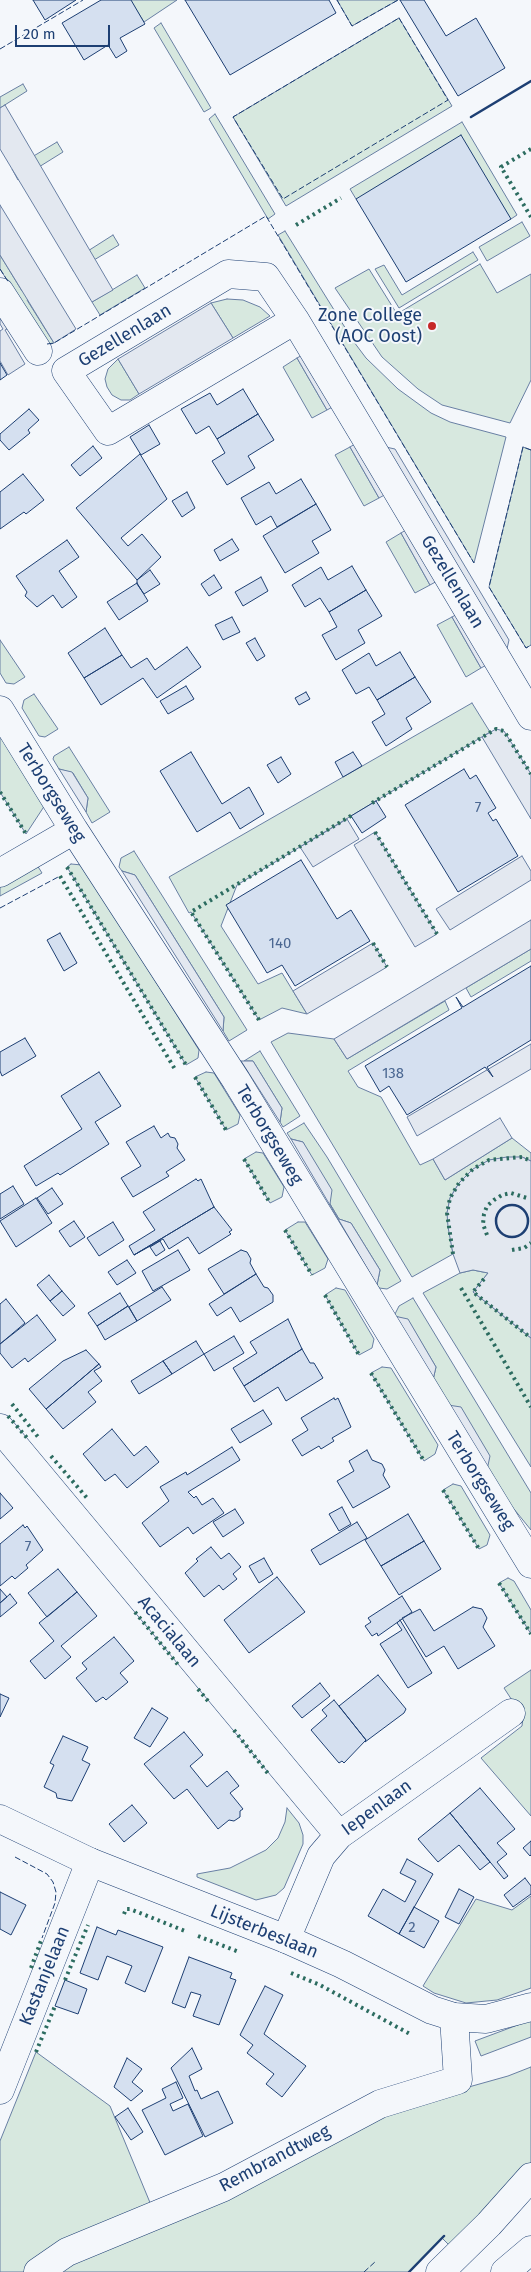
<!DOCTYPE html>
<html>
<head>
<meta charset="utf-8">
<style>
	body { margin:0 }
	#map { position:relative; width:531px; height:2272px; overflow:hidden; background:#f4f7fb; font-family:"Fira Sans",sans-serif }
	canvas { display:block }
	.scale { position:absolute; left:15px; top:25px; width:95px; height:22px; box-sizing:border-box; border:2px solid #1d3f73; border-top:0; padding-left:6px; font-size:15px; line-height:18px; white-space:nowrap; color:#1d3f73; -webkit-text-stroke:4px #f4f7fb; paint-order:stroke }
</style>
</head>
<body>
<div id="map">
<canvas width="531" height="2272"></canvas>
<div class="scale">20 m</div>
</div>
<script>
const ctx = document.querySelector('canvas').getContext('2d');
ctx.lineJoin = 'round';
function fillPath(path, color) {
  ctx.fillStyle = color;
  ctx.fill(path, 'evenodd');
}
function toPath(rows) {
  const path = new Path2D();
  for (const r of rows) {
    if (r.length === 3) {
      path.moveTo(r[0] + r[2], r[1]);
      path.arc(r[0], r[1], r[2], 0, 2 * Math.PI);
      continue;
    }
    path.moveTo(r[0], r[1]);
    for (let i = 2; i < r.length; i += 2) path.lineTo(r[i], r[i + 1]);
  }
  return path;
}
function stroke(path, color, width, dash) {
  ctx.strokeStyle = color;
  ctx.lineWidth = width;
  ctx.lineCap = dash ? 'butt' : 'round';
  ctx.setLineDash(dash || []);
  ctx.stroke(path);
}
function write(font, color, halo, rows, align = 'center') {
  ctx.font = font + ' "Fira Sans",sans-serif';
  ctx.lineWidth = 4;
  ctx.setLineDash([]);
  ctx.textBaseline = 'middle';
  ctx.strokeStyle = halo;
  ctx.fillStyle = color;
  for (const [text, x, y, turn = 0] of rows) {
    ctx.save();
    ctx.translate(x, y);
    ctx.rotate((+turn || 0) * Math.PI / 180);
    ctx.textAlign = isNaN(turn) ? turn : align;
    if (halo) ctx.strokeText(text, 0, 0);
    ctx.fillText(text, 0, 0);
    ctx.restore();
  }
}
const green = toPath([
	[130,0,177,0,144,22,130,0],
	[337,0,398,0,352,26,337,0],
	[399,18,452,106,286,206,233,117,399,18],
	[161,23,211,108,204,112,154,28,161,23],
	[23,84,27,91,0,108,0,97,23,84],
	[215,114,275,214,268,219,209,119,215,114],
	[462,122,517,215,511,219,356,199,350,189,462,122],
	[57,142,63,152,18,180,12,169,57,142],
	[522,222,530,236,487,261,479,247,522,222],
	[285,231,354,342,366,358,398,389,431,413,450,422,506,437,474,563,278,235,285,231],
	[113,235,119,245,74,272,69,263,113,235],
	[473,252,478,260,399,308,375,269,384,265,402,295,473,252],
	[0,255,22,291,44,277,49,286,27,300,54,343,48,345,0,269,0,255],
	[480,264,497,293,531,274,531,380,510,423,442,405,418,389,382,357,335,288,369,269,397,314,480,264],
	[137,275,145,288,100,315,92,302,137,275],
	[227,299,243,300,260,307,270,316,233,338,211,303,227,299],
	[297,358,327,410,312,418,283,367,297,358],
	[118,359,139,394,130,400,121,400,112,395,107,387,105,379,108,369,118,359],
	[350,447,379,498,364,506,335,455,350,447],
	[523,447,531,450,531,645,526,648,489,587,523,447],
	[401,533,430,585,415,593,386,542,401,533],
	[452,617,481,668,466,677,437,625,452,617],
	[0,640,25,677,14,684,6,683,0,673,0,640],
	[34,694,58,729,45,737,39,736,22,708,24,700,34,694],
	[472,703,490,732,237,885,221,926,258,984,282,973,307,1014,282,1008,259,1020,191,912,189,913,169,877,472,703],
	[0,731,45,805,26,834,0,792,0,731],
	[69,747,110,812,92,823,86,812,88,798,73,773,59,769,53,759,54,756,69,747],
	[134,851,247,1030,229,1041,223,1031,224,1017,135,875,122,871,119,867,121,858,134,851],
	[71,864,82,865,199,1050,198,1058,186,1065,67,867,71,864],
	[37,865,42,873,0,896,0,885,37,865],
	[531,949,531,961,471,997,466,988,531,949],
	[445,1001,449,1010,348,1071,358,1087,381,1097,420,1165,433,1159,445,1180,512,1138,531,1153,531,1161,522,1157,489,1160,459,1183,450,1198,447,1213,453,1254,412,1277,271,1042,288,1033,334,1039,347,1059,445,1001],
	[260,1051,300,1116,283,1127,280,1122,282,1108,253,1061,244,1061,260,1051],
	[206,1072,214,1073,240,1115,238,1124,226,1130,195,1077,206,1072],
	[304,1123,327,1157,401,1281,387,1289,379,1288,377,1285,380,1270,351,1223,339,1219,330,1204,303,1142,291,1139,287,1133,304,1123],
	[256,1152,263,1153,284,1187,282,1197,270,1203,244,1159,256,1152],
	[298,1222,305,1222,328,1259,325,1268,312,1275,285,1230,298,1222],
	[473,1270,488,1273,473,1292,531,1338,531,1467,423,1293,460,1273,473,1270],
	[336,1288,345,1290,374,1339,372,1348,359,1355,325,1295,336,1288],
	[413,1298,531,1493,531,1530,505,1498,433,1380,436,1367,408,1320,394,1316,399,1306,413,1298],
	[382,1367,391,1368,438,1445,435,1454,424,1461,371,1373,382,1367],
	[453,1484,461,1486,490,1535,487,1545,479,1549,443,1490,453,1484],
	[508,1578,514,1581,531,1610,531,1634,499,1583,508,1578],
	[531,1670,531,1816,481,1758,522,1726,523,1717,504,1688,531,1670],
	[287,1808,299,1823,303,1835,303,1844,284,1888,276,1895,256,1900,197,1877,197,1874,230,1868,266,1850,278,1838,285,1822,287,1808],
	[531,1896,531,1988,497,2000,466,2003,434,1993,423,1986,476,1899,512,1910,531,1896],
	[531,2020,531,2037,481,2056,475,2041,531,2020],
	[36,2052,110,2106,151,2205,27,2272,0,2272,0,2141,36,2052],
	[531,2067,531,2166,451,2247,442,2238,409,2272,53,2272,375,2120,433,2097,508,2076,531,2067]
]);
fillPath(green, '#d7e8df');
stroke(green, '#687fa3', 1);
const parking = toPath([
	[5,105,113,290,92,302,0,149,0,108,5,105],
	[0,205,76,329,54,343,0,255,0,205],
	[211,303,233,338,139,394,118,359,211,303],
	[0,304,13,326,5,330,25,364,8,375,0,361,0,331,3,329,0,324,0,304],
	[306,353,336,405,327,410,297,358,306,353],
	[358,442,388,493,379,498,350,447,358,442],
	[381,446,395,449,509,640,506,653,381,446],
	[409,528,439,580,430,585,401,533,409,528],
	[461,612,490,663,481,668,452,617,461,612],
	[496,729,504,731,531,774,531,819,482,737,496,729],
	[59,769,72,772,88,798,86,812,59,769],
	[347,819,359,839,313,867,300,847,347,819],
	[375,832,437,934,415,947,354,845,375,832],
	[522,856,531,871,531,880,450,930,436,909,522,856],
	[122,871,135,875,224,1017,223,1031,122,871],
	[531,920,531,949,347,1059,334,1039,531,920],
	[373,943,387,967,307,1014,293,991,373,943],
	[531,1044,531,1069,417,1136,407,1117,531,1044],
	[241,1061,253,1061,282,1108,280,1122,241,1061],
	[500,1118,512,1138,445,1180,433,1159,500,1118],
	[291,1139,303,1142,332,1190,330,1204,339,1219,351,1223,380,1270,377,1285,291,1139],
	[507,1157,522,1157,531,1161,531,1338,473,1292,488,1273,473,1270,460,1273,453,1254,448,1227,447,1213,450,1198,459,1183,473,1169,489,1160,507,1157],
	[394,1316,408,1319,436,1367,433,1380,448,1405,461,1407,490,1456,487,1470,394,1316]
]);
fillPath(parking, '#e3e8f0');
stroke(parking, '#687fa3', 1);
const building = toPath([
	[33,0,76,0,45,20,33,0],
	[101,0,131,0,145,24,120,38,127,51,116,58,108,45,84,60,62,23,101,0],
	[185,0,329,0,336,13,230,75,185,0],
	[400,0,424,0,446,36,476,18,505,68,458,96,400,0],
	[461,135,511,219,406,282,356,199,461,135],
	[0,363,7,375,0,380,0,363],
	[243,389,258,414,217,439,209,426,196,434,181,409,210,393,217,405,243,389],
	[29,409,39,420,28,430,30,433,9,450,0,440,0,434,29,409],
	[258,414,274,440,248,456,255,468,227,485,212,461,225,453,217,439,258,414],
	[149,425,160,444,141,455,130,437,149,425],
	[93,446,102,458,80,476,71,465,93,446],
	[140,454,167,499,121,538,128,546,142,534,161,557,137,580,76,508,140,454],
	[23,474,44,500,26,514,24,512,0,529,0,492,23,474],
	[301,479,316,504,277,527,271,516,256,525,241,498,269,482,276,494,301,479],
	[187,492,195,508,182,517,172,501,187,492],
	[316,504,331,530,312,541,319,553,285,573,263,536,316,504],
	[232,539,239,550,220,561,214,550,232,539],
	[67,540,79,557,59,571,77,597,62,608,53,595,37,607,25,596,27,592,16,576,67,540],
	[352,566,366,590,329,612,320,598,305,607,292,585,321,567,328,580,352,566],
	[150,570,160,584,144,594,137,584,137,580,150,570],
	[214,575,222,588,209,596,201,584,214,575],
	[261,577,268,591,243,606,235,592,261,577],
	[137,583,148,601,119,620,107,602,137,583],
	[366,590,382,616,358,630,365,643,336,660,322,635,337,627,329,612,366,590],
	[232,617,240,632,223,640,215,625,232,617],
	[105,628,122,655,84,678,68,653,105,628],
	[255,638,265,656,257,661,246,643,255,638],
	[187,647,201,667,157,698,143,678,101,705,84,678,122,655,131,668,147,658,155,670,187,647],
	[400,652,415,677,377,700,369,687,356,694,342,670,369,653,376,666,400,652],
	[415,677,431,702,406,718,412,729,386,746,372,722,385,714,377,700,415,677],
	[186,686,194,699,168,714,160,701,186,686],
	[306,692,310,699,299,705,295,698,306,692],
	[191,752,222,804,249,787,264,814,240,829,230,812,197,832,160,771,191,752],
	[353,752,362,766,343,777,335,762,353,752],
	[281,757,291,774,278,783,267,765,281,757],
	[464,769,470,779,476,775,496,808,488,813,493,821,496,819,518,856,458,892,405,805,464,769],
	[376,801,386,817,362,833,351,816,376,801],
	[301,860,337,919,351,910,370,941,295,986,282,965,267,973,226,905,301,860],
	[60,933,77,963,64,971,47,940,60,933],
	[531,966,531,1040,487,1067,493,1077,485,1067,407,1115,389,1086,380,1092,365,1066,462,1008,456,997,463,1007,531,966],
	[25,1038,36,1056,2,1076,0,1071,0,1052,25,1038],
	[99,1072,121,1106,95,1122,109,1144,60,1175,58,1173,36,1186,24,1166,82,1129,61,1096,99,1072],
	[154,1126,161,1138,168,1133,170,1137,175,1138,178,1144,177,1148,185,1160,166,1172,169,1176,133,1197,121,1178,141,1166,126,1142,154,1126],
	[196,1179,198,1181,201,1179,214,1207,134,1255,129,1246,155,1230,143,1212,196,1179],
	[13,1186,24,1204,0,1219,0,1194,13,1186],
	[52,1188,63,1204,48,1214,37,1198,52,1188],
	[36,1198,52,1223,16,1247,0,1221,36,1198],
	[214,1207,232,1230,229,1232,231,1234,199,1254,188,1237,169,1249,163,1239,134,1255,214,1207],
	[74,1221,85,1237,70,1247,59,1231,74,1221],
	[113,1222,124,1240,99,1256,87,1238,113,1222],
	[160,1241,165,1250,156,1256,150,1247,160,1241],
	[178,1250,190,1270,153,1291,142,1271,178,1250],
	[241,1250,247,1252,251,1259,250,1263,256,1274,224,1294,208,1269,241,1250],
	[127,1260,136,1273,117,1285,108,1272,127,1260],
	[256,1274,264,1287,268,1288,273,1295,273,1302,240,1322,231,1307,217,1316,209,1304,256,1274],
	[49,1275,62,1291,50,1301,37,1285,49,1275],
	[162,1287,171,1300,137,1321,129,1307,162,1287],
	[62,1291,75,1306,63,1316,50,1301,62,1291],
	[120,1293,128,1306,97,1326,88,1313,120,1293],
	[6,1299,25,1323,0,1344,0,1304,6,1299],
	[128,1306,137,1321,105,1340,97,1326,128,1306],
	[37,1315,56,1340,28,1362,25,1358,12,1368,0,1353,0,1344,37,1315],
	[288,1319,302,1349,244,1386,233,1368,257,1353,250,1342,288,1319],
	[234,1336,244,1353,214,1371,204,1354,234,1336],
	[196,1341,204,1354,172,1374,163,1361,196,1341],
	[302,1349,310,1363,314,1363,323,1378,286,1401,278,1387,254,1402,244,1386,302,1349],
	[86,1350,99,1364,46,1409,29,1389,63,1361,86,1350],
	[163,1361,172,1374,139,1394,131,1381,163,1361],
	[99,1364,101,1367,94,1371,102,1381,88,1392,96,1402,63,1429,46,1409,99,1364],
	[334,1398,335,1400,338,1398,351,1427,332,1438,334,1441,321,1449,319,1446,302,1456,292,1440,308,1430,301,1418,334,1398],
	[263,1410,272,1424,240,1443,231,1429,263,1410],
	[112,1429,134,1456,146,1446,159,1462,127,1488,115,1474,105,1481,83,1454,112,1429],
	[232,1447,240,1460,188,1492,194,1498,196,1496,202,1505,213,1498,224,1513,193,1534,188,1527,160,1547,142,1523,169,1501,160,1487,186,1472,187,1475,232,1447],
	[367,1450,372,1460,382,1464,385,1470,383,1475,390,1487,353,1508,337,1481,354,1471,349,1461,367,1450],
	[0,1493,13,1508,0,1519,0,1493],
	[342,1507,351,1524,339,1531,329,1514,342,1507],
	[235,1509,244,1523,223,1537,213,1522,235,1509],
	[408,1514,424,1541,381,1566,365,1540,408,1514],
	[357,1522,367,1538,320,1565,311,1550,357,1522],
	[23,1525,25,1528,27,1526,43,1550,26,1565,28,1568,15,1579,12,1576,0,1586,0,1544,23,1525],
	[424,1541,441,1569,399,1595,381,1566,424,1541],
	[211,1547,221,1559,229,1553,241,1567,233,1574,237,1579,223,1590,219,1585,204,1597,185,1573,198,1561,196,1559,211,1547],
	[264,1558,273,1574,259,1583,249,1566,264,1558],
	[58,1569,77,1592,47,1617,28,1593,58,1569],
	[277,1577,305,1612,249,1653,224,1620,277,1577],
	[0,1589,7,1597,0,1603,0,1589],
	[77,1592,97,1616,61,1646,71,1657,45,1679,30,1661,54,1641,39,1623,77,1592],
	[10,1594,17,1603,0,1617,0,1603,10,1594],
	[402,1596,412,1612,378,1636,377,1633,372,1636,365,1626,371,1622,368,1618,402,1596],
	[473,1607,482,1609,487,1618,483,1627,495,1646,458,1669,444,1646,426,1657,402,1618,420,1609,434,1631,473,1607],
	[400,1620,432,1673,408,1688,380,1644,402,1630,397,1623,400,1620],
	[114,1637,134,1661,120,1673,128,1682,106,1700,103,1697,96,1702,76,1678,87,1669,82,1663,114,1637],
	[378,1675,406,1709,404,1713,365,1742,366,1740,339,1706,378,1675],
	[320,1683,330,1696,302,1718,292,1706,320,1683],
	[0,1694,9,1698,0,1717,0,1694],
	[334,1700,366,1740,344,1763,342,1761,339,1763,311,1730,327,1716,322,1710,334,1700],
	[152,1708,168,1718,150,1747,134,1738,152,1708],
	[184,1732,203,1755,190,1766,207,1787,227,1771,239,1786,230,1793,243,1809,240,1811,240,1817,234,1821,229,1820,218,1829,187,1789,174,1799,144,1764,184,1732],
	[63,1736,88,1747,82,1760,90,1764,72,1801,57,1798,56,1793,44,1787,54,1765,50,1763,63,1736],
	[480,1788,515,1829,497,1843,507,1854,497,1862,508,1876,504,1879,450,1813,480,1788],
	[132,1805,147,1823,124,1842,109,1824,132,1805],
	[450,1813,490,1862,480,1870,459,1845,438,1862,418,1839,450,1813],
	[531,1841,531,1855,530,1856,523,1848,531,1841],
	[407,1859,433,1874,399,1934,368,1916,383,1889,405,1902,416,1881,400,1873,407,1859],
	[525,1878,531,1886,531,1894,513,1907,504,1895,525,1878],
	[459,1889,474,1897,459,1924,445,1917,459,1889],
	[0,1892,26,1905,11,1935,0,1929,0,1892],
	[414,1907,439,1921,424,1948,399,1934,414,1907],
	[97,1927,116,1935,118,1930,163,1947,145,1992,125,1983,132,1966,107,1956,98,1980,80,1973,97,1927],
	[189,1957,232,1973,230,1978,236,1980,219,2025,193,2016,201,1995,191,1992,185,2008,172,2003,189,1957],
	[65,1980,87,1989,78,2014,55,2006,65,1980],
	[265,1986,283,1995,264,2034,306,2066,282,2097,266,2084,274,2074,247,2053,253,2045,240,2035,265,1986],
	[192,2048,202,2069,189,2076,195,2091,197,2090,201,2099,218,2091,233,2123,205,2137,171,2068,192,2048],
	[127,2058,142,2069,132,2082,143,2091,131,2101,114,2087,127,2058],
	[176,2082,183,2098,170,2104,173,2111,188,2104,203,2136,165,2155,142,2110,166,2098,162,2089,176,2082],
	[128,2108,143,2132,131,2140,115,2117,128,2108]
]);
fillPath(building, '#d5e0f0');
stroke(building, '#1d3f73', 1);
const minor = toPath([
	[0,292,38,351],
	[295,320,108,431,66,371,228,274,266,277,295,320,364,435,531,716],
	[0,710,74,830,236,1080,531,1564],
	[0,873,74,830],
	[0,1428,339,1835],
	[286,1939,321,1856,339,1835,511,1713],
	[0,2090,90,1862],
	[38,2272,67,2252,224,2187,380,2104,458,2080,454,2017]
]);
const tertiary = toPath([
	[0,1819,90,1862,286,1939,342,1964,432,2010,454,2017,486,2019,531,2007]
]);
const primary = toPath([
	[440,2272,489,2224,531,2177],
	[505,2272,531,2250]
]);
stroke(minor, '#1d3f73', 29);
stroke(tertiary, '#1d3f73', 29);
stroke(primary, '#1d3f73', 29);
stroke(minor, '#f4f7fb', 28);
stroke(tertiary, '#f4f7fb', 28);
stroke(primary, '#f4f7fb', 28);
stroke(toPath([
	[531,149,501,167,531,217],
	[296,225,341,198],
	[0,792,26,834],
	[372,803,496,729,504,731,531,774],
	[375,832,437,934],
	[67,867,186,1065],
	[60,876,176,1071],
	[373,943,387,967],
	[259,1020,191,912,354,814],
	[195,1077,226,1130],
	[244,1159,270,1203],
	[285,1230,312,1275],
	[487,1235,483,1224,484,1214,487,1206,494,1200,502,1195,511,1193,527,1198],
	[512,1250,524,1248,531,1243],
	[453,1254,447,1213,450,1198,459,1183,473,1169,489,1160,522,1157,531,1161],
	[484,1279,473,1292,531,1338],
	[461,1288,531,1407],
	[325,1295,359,1355],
	[371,1373,424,1461],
	[12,1404,38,1437],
	[8,1416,28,1439],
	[51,1456,87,1498],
	[443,1490,479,1549],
	[499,1583,531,1634],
	[135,1612,179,1666],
	[198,1689,208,1701],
	[234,1730,270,1776],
	[124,1914,126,1909,130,1909,185,1931],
	[198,1936,239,1952],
	[31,1968,42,1938],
	[291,1973,320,1985,410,2034],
	[65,1980,88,1925],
	[36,2052,55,2006]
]), '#2c6c60', 4, [2.5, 4]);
stroke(toPath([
	[337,0,352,26,398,0],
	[399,18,448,100,283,199,233,117,399,18],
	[0,49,83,0],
	[0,269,9,283],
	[47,344,54,343,266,216,474,563],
	[531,450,523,447,489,587,526,648,531,645],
	[0,908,60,876],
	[15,1857,47,1874,53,1882,56,1892,55,1903,42,1938],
	[364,2272,376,2261]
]), '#1d3f73', 1, [6, 2.5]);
stroke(toPath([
	[471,117,531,81],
	[512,1221,16],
	[409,2272,444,2236]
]), '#1d3f73', 2.5);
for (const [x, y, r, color] of [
	[432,326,5,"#c62828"]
]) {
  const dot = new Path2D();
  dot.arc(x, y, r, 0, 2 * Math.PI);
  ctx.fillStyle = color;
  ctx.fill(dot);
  stroke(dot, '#f4f7fb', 2);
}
write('15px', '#4b6792', null, [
	["7",478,808],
	["140",280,944],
	["138",393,1074],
	["7",28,1547],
	["2",412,1928]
]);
write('18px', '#1d3f73', '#f4f7fb', [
	["Zone College",422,316],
	["(AOC Oost)",422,337]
], 'right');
write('18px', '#1d3f73', '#f4f7fb', [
	["Gezellenlaan",125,336,-31],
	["Gezellenlaan",452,582,59],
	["Terborgseweg",51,793,58],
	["Terborgseweg",269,1135,59],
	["Terborgseweg",480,1481,58],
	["Acacialaan",169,1632,50],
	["Iepenlaan",377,1808,-36],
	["Lijsterbeslaan",264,1932,22],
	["Kastanjelaan",45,1976,-68],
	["Rembrandtweg",275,2159,-28]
]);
</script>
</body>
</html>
